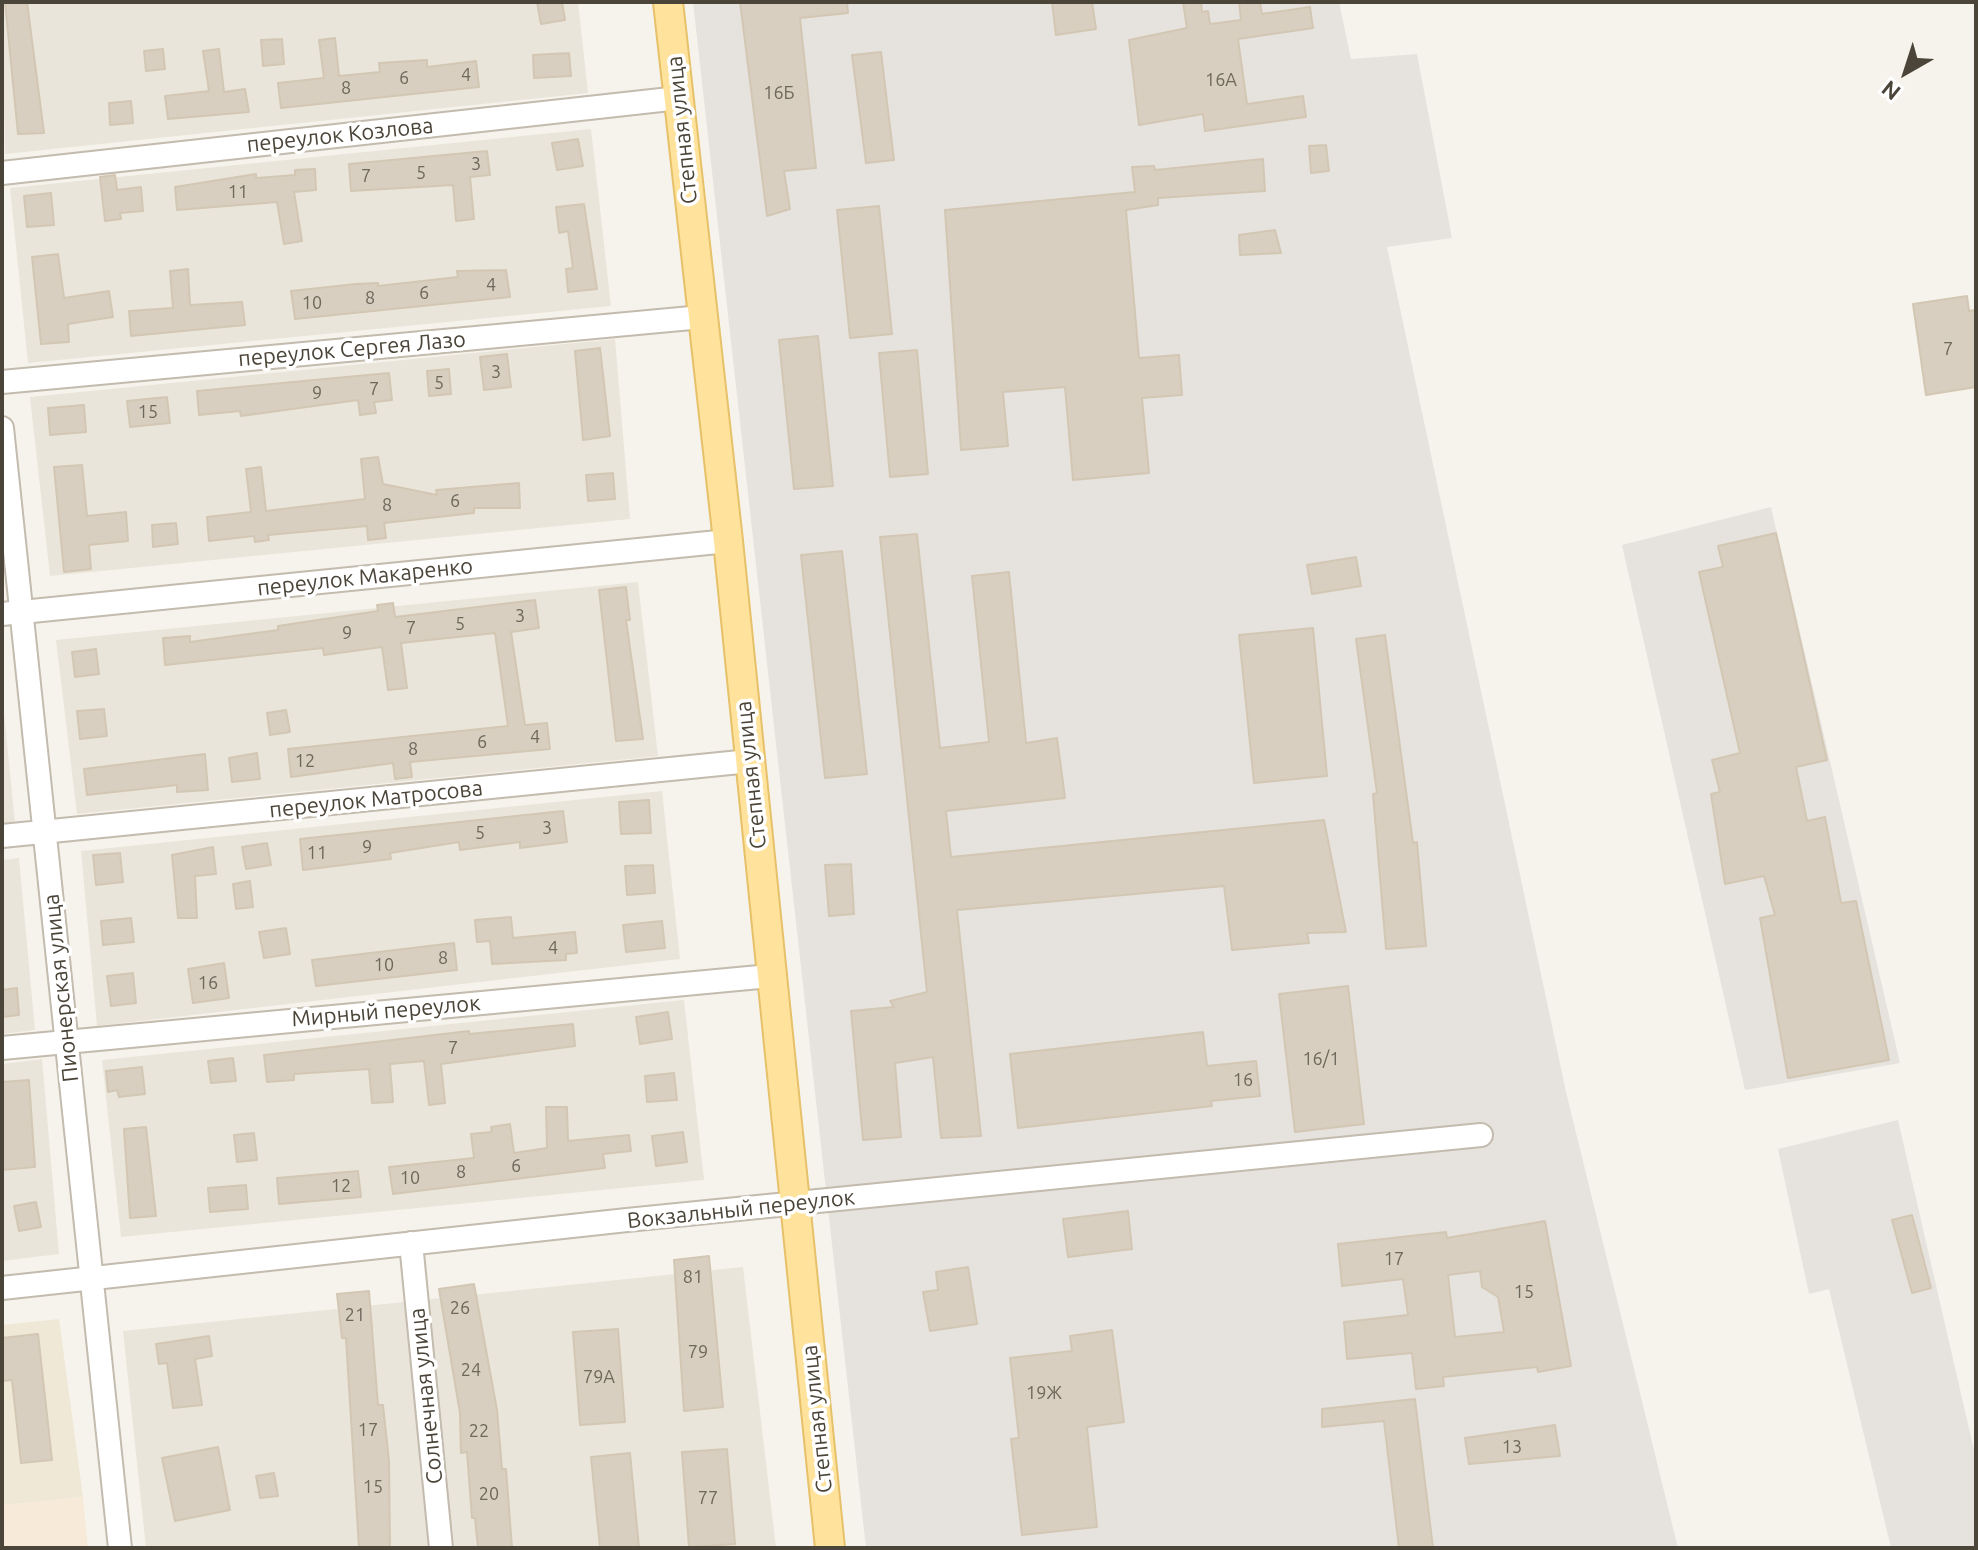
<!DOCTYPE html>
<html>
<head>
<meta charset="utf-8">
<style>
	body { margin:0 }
	#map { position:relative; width:1978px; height:1550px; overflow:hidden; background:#f6f3ec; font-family:Ubuntu,sans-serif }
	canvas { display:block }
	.frame { position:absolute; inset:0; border:4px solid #4b4439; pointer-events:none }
	.north { position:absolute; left:1866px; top:32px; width:80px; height:80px; -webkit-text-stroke:6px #fff; paint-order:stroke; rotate:219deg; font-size:22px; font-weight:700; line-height:32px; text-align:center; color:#4b4439 }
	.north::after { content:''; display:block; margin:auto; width:28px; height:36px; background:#4b4439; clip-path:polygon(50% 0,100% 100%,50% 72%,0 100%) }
</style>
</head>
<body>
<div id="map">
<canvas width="1978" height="1550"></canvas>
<div class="frame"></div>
<div class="north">N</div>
</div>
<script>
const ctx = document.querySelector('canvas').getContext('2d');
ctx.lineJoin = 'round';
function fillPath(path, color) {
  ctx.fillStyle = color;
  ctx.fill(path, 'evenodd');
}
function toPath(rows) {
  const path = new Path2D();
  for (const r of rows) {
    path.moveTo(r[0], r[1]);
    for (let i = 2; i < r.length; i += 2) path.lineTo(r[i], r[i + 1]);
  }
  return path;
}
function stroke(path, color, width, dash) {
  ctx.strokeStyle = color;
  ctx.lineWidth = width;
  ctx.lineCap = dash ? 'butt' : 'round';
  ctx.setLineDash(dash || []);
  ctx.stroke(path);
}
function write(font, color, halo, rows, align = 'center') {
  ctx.font = font + ' Ubuntu,sans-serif';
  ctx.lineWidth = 7;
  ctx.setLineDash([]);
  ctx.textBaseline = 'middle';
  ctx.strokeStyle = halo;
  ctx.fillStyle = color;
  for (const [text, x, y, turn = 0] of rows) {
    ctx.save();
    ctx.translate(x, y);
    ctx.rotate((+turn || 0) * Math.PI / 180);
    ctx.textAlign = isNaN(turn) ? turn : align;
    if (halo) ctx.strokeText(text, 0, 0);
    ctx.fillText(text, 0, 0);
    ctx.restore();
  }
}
fillPath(toPath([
	[2,2,578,2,588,93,5,154],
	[591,129,611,306,28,363,10,188],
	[615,339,630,519,50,576,30,397],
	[638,582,658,756,77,814,56,640],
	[2,693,15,823,2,824],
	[662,791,680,959,97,1026,81,851],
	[19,858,35,1030,2,1034,2,860],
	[684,1000,704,1180,121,1237,102,1060],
	[42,1059,59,1254,2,1261,2,1064],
	[743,1267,776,1548,146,1548,123,1331]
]), '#eae5da');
fillPath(toPath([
	[83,1497,88,1548,2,1548,2,1505]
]), '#f7ead8');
fillPath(toPath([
	[693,2,1339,2,1351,59,1417,54,1452,238,1387,247,1566,1092,1678,1548,866,1548],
	[1771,507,1900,1063,1745,1090,1622,545],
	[1898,1120,1976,1459,1976,1548,1891,1548,1829,1289,1809,1294,1778,1149]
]), '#e6e2dd');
fillPath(toPath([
	[59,1319,83,1497,2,1505,2,1325]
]), '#efe8d6');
const building = toPath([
	[5,2,27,2,44,133,18,134,5,2],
	[537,2,562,2,565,20,541,24,537,2],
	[740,2,847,2,848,13,800,18,816,168,784,171,790,209,767,216,740,2],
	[1052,2,1092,2,1096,29,1056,35,1052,2],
	[1183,2,1201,2,1202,12,1208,11,1210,24,1241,20,1239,2,1260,2,1262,14,1310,7,1313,28,1238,39,1247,104,1303,96,1306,117,1205,131,1203,114,1139,125,1129,40,1187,28,1183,2],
	[335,38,339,76,380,72,379,63,427,60,427,67,476,61,479,87,281,108,278,83,324,78,319,40,335,38],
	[282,39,284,64,263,66,261,40,282,39],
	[163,49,165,69,146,71,144,51,163,49],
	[219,49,224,92,245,89,249,112,168,119,165,96,209,91,203,51,219,49],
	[881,52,894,160,866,163,852,55,881,52],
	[569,53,571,76,534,78,533,55,569,53],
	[131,101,133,123,110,125,109,103,131,101],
	[578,139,583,166,557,170,552,143,578,139],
	[1326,145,1329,171,1311,173,1309,146,1326,145],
	[487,151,490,175,470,177,474,219,456,221,453,185,351,191,349,164,487,151],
	[1263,159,1265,191,1158,198,1158,205,1126,210,1139,358,1179,355,1182,395,1142,398,1149,473,1073,480,1065,387,1003,392,1008,446,961,450,945,210,1135,192,1132,167,1154,166,1155,170,1263,159],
	[315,169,316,190,294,192,302,241,284,244,277,202,177,210,175,187,256,174,256,178,295,175,295,170,315,169],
	[115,175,117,190,141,187,143,211,120,213,121,219,105,221,100,177,115,175],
	[51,193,54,225,27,227,24,196,51,193],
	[584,204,597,289,568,292,566,269,573,268,568,231,559,233,556,207,584,204],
	[879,206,892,334,850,338,837,210,879,206],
	[1275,230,1281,253,1240,255,1239,235,1275,230],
	[58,254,64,298,109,291,113,317,68,324,69,342,41,344,32,257,58,254],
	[188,269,190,305,242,302,245,325,131,336,129,311,173,308,170,271,188,269],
	[506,270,510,297,295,319,291,291,356,284,378,283,378,286,458,277,457,271,506,270],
	[1967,296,1969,311,1976,310,1976,387,1926,395,1913,304,1967,296],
	[818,336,833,486,794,489,779,340,818,336],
	[600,348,610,436,583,440,575,351,600,348],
	[917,350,928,474,890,477,879,353,917,350],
	[507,354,511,387,484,390,480,357,507,354],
	[449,369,451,394,429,396,427,371,449,369],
	[389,373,392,400,374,402,376,413,360,415,358,400,241,416,240,411,199,415,197,391,389,373],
	[167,397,170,423,130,427,127,401,167,397],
	[84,405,86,432,50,435,48,408,84,405],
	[378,457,383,484,437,495,436,490,519,483,520,508,474,508,474,513,384,523,386,538,368,540,367,526,268,535,269,540,255,542,254,536,209,541,207,517,251,512,246,469,261,467,266,511,365,499,361,459,378,457],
	[82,465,87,516,126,512,128,541,89,545,91,569,64,572,54,467,82,465],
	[613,473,615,499,588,501,586,475,613,473],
	[176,523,178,544,153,547,152,525,176,523],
	[1776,533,1827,760,1796,767,1807,821,1825,817,1841,903,1856,901,1889,1060,1788,1078,1760,918,1775,915,1764,876,1725,884,1711,794,1720,792,1712,760,1740,753,1699,572,1723,567,1718,546,1776,533],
	[917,534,940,748,989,742,972,576,1009,572,1026,743,1057,738,1065,798,946,811,951,857,1324,820,1346,932,1307,933,1309,943,1232,950,1224,886,957,910,981,1136,941,1138,933,1057,895,1063,901,1137,863,1140,851,1011,894,1007,890,1001,927,992,880,537,917,534],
	[842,551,867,774,825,778,801,555,842,551],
	[1356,557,1361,586,1312,594,1307,565,1356,557],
	[626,587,630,620,626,620,643,739,616,741,599,590,626,587],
	[535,600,539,628,511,632,525,725,547,723,550,749,410,762,412,777,395,779,393,763,291,777,288,749,508,726,495,633,401,643,407,688,388,690,382,647,324,655,323,648,165,665,163,638,190,636,190,642,278,630,278,626,378,611,377,605,393,603,395,617,535,600],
	[1313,628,1327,776,1254,783,1239,635,1313,628],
	[1385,635,1413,843,1417,842,1426,946,1386,949,1373,794,1377,793,1356,639,1385,635],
	[96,649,99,674,75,677,72,652,96,649],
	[104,709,107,736,80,739,77,711,104,709],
	[286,710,290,732,270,735,267,713,286,710],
	[257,753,260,779,232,782,229,758,257,753],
	[205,754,208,790,177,792,177,785,87,795,84,769,205,754],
	[649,800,651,833,621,834,619,802,649,800],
	[563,811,567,842,520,848,520,842,460,850,459,842,390,853,391,859,303,870,300,839,563,811],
	[267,843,271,865,246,869,242,847,267,843],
	[213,847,216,874,195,876,197,918,178,918,172,855,213,847],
	[120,853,123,882,96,885,93,855,120,853],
	[851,864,854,914,829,916,825,865,851,864],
	[653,865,655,893,627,895,625,866,653,865],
	[250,881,253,907,236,909,233,884,250,881],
	[511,917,513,938,575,932,577,953,566,954,566,960,492,964,490,941,477,942,475,920,511,917],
	[131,918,134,942,103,945,101,921,131,918],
	[662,921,665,948,626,952,623,925,662,921],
	[286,928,290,954,264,958,259,932,286,928],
	[454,943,457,970,316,986,312,960,454,943],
	[224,963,229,998,193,1003,188,969,224,963],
	[133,973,136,1003,111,1006,107,976,133,973],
	[1348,986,1364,1124,1295,1132,1279,994,1348,986],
	[17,988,19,1015,2,1017,2,990,17,988],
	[668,1012,672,1039,640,1044,636,1017,668,1012],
	[573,1024,575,1046,441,1064,445,1103,429,1105,424,1061,390,1064,393,1102,372,1103,369,1069,294,1074,294,1080,267,1082,264,1055,469,1031,469,1034,573,1024],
	[1203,1032,1207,1066,1256,1061,1260,1096,1211,1101,1212,1106,1018,1128,1010,1054,1203,1032],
	[233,1058,236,1081,211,1083,208,1061,233,1058],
	[142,1067,145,1094,119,1097,117,1090,108,1092,106,1071,142,1067],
	[674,1073,677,1100,647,1102,645,1076,674,1073],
	[29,1080,35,1167,2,1170,2,1082,29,1080],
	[546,1107,567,1107,568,1141,629,1135,631,1151,603,1154,605,1168,393,1194,389,1167,474,1158,471,1134,492,1132,491,1127,510,1124,514,1153,547,1148,546,1107],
	[146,1127,156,1216,130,1218,124,1129,146,1127],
	[683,1132,687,1162,656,1166,652,1136,683,1132],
	[254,1133,257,1160,237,1162,234,1135,254,1133],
	[358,1171,361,1197,279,1204,277,1178,358,1171],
	[246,1185,248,1209,210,1212,208,1188,246,1185],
	[36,1202,41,1227,19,1231,14,1206,36,1202],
	[1128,1211,1132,1249,1068,1257,1063,1219,1128,1211],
	[1912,1215,1931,1288,1912,1293,1892,1220,1912,1215],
	[1545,1221,1571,1366,1538,1372,1537,1367,1443,1377,1444,1386,1416,1389,1412,1353,1347,1359,1344,1322,1408,1315,1403,1279,1342,1286,1338,1244,1446,1232,1447,1238,1545,1221],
	[1480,1271,1482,1287,1498,1297,1504,1332,1455,1337,1448,1275,1480,1271],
	[709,1256,723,1407,684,1411,674,1260,709,1256],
	[968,1267,977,1324,930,1331,923,1292,938,1290,936,1272,968,1267],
	[474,1284,497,1410,502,1469,506,1469,512,1548,478,1548,475,1518,472,1518,467,1452,461,1453,460,1413,439,1289,474,1284],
	[369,1291,378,1405,383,1405,389,1461,390,1548,359,1548,346,1338,342,1338,337,1294,369,1291],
	[618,1329,625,1422,580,1425,573,1332,618,1329],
	[1112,1330,1124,1422,1087,1427,1097,1527,1022,1535,1011,1439,1019,1438,1010,1358,1072,1351,1070,1336,1112,1330],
	[38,1334,52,1460,21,1463,12,1380,2,1381,2,1338,38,1334],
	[209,1336,212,1356,195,1359,202,1405,173,1408,167,1363,159,1364,156,1344,209,1336],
	[1415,1399,1433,1548,1399,1548,1384,1421,1322,1427,1322,1409,1415,1399],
	[1555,1425,1560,1456,1469,1464,1465,1438,1555,1425],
	[218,1447,230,1510,175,1521,162,1458,218,1447],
	[727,1449,735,1544,689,1547,682,1452,727,1449],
	[630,1453,639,1548,600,1548,591,1457,630,1453],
	[274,1473,278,1496,260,1498,256,1476,274,1473]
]);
fillPath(building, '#d8cfc1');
stroke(building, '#d3c7b4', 2);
const minor = toPath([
	[2,173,679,98],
	[2,382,702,317],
	[2,428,120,1548],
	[2,614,728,541],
	[2,836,750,761],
	[2,1048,770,976],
	[411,1243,441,1548],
	[2,1288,627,1220,1481,1135]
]);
const major = toPath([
	[668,2,728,541,830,1548]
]);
stroke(minor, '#c2bbae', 26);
stroke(major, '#e6c16a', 32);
stroke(minor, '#fff', 22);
stroke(major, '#ffe39c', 28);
write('18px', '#6e675b', null, [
	["4",466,75],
	["6",404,78],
	["16А",1221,80],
	["8",346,88],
	["16Б",779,93],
	["3",476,164],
	["5",421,173],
	["7",366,176],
	["11",238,192],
	["4",491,285],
	["6",424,293],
	["8",370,298],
	["10",312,303],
	["7",1948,349],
	["3",496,372],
	["5",439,383],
	["7",374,389],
	["9",317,393],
	["15",148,412],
	["6",455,501],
	["8",387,505],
	["3",520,616],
	["5",460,624],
	["7",411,628],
	["9",347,633],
	["4",535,737],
	["6",482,742],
	["8",413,749],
	["12",305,761],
	["3",547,828],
	["5",480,833],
	["9",367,847],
	["11",317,853],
	["4",553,948],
	["8",443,958],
	["10",384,965],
	["16",208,983],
	["7",453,1048],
	["16/1",1321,1059],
	["16",1243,1080],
	["6",516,1166],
	["8",461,1172],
	["10",410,1178],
	["12",341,1186],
	["17",1394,1259],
	["81",693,1277],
	["15",1524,1292],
	["26",460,1308],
	["21",355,1315],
	["79",698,1352],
	["24",471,1370],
	["79А",599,1377],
	["19Ж",1044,1393],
	["17",368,1430],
	["22",479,1431],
	["13",1512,1447],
	["15",373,1487],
	["20",489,1494],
	["77",708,1498]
]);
write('22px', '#4b4439', '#fff', [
	["Степная улица",682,130,-96],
	["переулок Козлова",340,135,-6],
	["переулок Сергея Лазо",352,349,-5],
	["переулок Макаренко",365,577,-6],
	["Степная улица",751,775,-96],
	["переулок Матросова",376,799,-6],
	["Пионерская улица",61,988,-96],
	["Мирный переулок",386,1011,-5],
	["Вокзальный переулок",741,1209,-6],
	["Солнечная улица",426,1396,-96],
	["Степная улица",817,1419,-96]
]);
</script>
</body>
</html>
